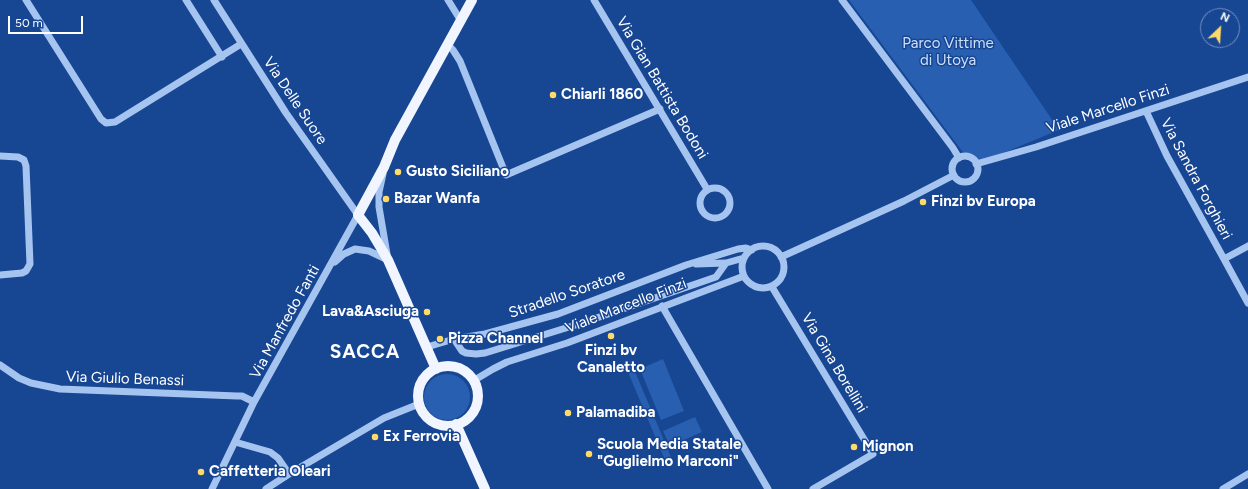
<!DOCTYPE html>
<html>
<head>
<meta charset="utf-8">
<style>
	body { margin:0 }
	#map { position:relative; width:1248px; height:489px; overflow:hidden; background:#174693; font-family:Figtree,sans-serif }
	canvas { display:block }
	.north { position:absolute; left:1200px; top:8px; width:40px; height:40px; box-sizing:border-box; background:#174693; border:1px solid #7490be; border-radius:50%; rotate:25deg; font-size:11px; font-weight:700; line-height:16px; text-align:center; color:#fff }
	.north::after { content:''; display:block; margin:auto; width:14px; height:18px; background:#ffdb66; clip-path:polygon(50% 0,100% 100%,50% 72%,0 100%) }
	.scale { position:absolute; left:8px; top:16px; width:75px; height:18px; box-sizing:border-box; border:2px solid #fff; border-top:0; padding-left:5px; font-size:12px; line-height:14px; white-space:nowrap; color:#fff; -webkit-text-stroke:3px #174693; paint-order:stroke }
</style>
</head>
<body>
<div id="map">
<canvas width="1248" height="489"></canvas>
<div class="north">N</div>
<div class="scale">50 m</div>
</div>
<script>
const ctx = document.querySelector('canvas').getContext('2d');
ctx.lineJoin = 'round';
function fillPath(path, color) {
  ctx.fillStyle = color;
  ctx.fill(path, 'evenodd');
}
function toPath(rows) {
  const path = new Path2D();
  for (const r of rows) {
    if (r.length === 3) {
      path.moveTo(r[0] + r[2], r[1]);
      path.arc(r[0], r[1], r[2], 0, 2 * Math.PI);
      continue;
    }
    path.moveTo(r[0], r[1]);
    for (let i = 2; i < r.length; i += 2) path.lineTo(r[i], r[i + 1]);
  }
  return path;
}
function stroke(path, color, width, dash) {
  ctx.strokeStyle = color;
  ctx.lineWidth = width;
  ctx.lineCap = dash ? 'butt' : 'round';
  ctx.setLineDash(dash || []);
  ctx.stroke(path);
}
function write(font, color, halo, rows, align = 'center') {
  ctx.font = font + ' Figtree,sans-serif';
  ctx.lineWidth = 3;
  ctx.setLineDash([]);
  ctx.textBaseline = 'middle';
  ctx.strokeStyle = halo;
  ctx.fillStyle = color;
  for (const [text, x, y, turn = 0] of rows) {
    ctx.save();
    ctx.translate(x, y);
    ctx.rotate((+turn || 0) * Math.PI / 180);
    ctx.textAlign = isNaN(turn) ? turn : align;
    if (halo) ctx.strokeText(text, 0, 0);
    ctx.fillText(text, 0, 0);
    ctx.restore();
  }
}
fillPath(toPath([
	[849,0,971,0,1059,130,981,162,962,151],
	[663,359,684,411,661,420,640,369],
	[631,362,671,457,665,460,625,365],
	[447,397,23],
	[695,417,702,432,670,446,663,431]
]), '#295fb1');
stroke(toPath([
	[26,0,101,119,106,123,115,122,241,44],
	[186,0,222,57],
	[448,0,461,21],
	[594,0,707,189],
	[842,0,953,148,959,158],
	[448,45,453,50,460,61,506,175,660,109],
	[1146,111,1167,156,1224,259,1248,246],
	[0,156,18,157,24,160,26,166,30,264,26,271,22,273,0,275],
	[965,169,13],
	[976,164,1036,147,1248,77],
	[383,174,379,192,379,207,387,254],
	[715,203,15],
	[763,267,21],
	[781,257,904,201,954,175],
	[1224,259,1248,303],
	[335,262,344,254,355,249,369,251,388,260],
	[696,264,726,263],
	[772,287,873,454,813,489],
	[662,306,768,489],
	[454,339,462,351,466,353,476,354,485,353,582,323,716,277,726,263,744,258],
	[427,347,454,339,485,334,558,314,686,265,738,249,746,248,752,250],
	[0,365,19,378,31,383,60,389,237,396,242,396,254,402],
	[473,381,493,369,507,362,567,343,744,276],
	[235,442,270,452,278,458,289,474],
	[212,489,254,402,358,215,286,113,214,0],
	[266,489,289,474,384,418,419,404],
	[1223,489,1248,474]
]), '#a6c4f0', 7);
stroke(toPath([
	[448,396,30],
	[436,369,388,260,372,233,358,215,384,167,395,140,472,0],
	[456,424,485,489]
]), '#f0f5ff', 10);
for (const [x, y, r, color] of [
	[553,95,4,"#ffdb66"],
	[398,172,4,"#ffdb66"],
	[386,199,4,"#ffdb66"],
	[923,202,4,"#ffdb66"],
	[427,312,4,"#ffdb66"],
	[611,336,4,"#ffdb66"],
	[440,339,4,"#ffdb66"],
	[568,413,4,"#ffdb66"],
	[375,437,4,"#ffdb66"],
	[854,447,4,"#ffdb66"],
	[589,454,4,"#ffdb66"],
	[201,472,4,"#ffdb66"]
]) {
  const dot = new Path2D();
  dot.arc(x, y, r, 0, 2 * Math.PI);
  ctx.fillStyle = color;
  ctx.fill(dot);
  stroke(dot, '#174693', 1.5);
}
write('15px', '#cde0fb', '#174693', [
	["Parco Vittime",948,44],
	["di Utoya",948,61]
]);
write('15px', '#fff', '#174693', [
	["Via Gian Battista Bodoni",662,88,59],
	["Via Delle Suore",295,101,56],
	["Viale Marcello Finzi",1108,109,-18],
	["Via Sandra Forghieri",1196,179,62],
	["Stradello Soratore",567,294,-19],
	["Viale Marcello Finzi",626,306,-21],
	["Via Manfredo Fanti",285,322,-61],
	["Via Gina Borellini",834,363,59],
	["Via Giulio Benassi",125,379,2]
]);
write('bold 15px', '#fff', '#174693', [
	["Chiarli 1860",561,95],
	["Gusto Siciliano",406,172],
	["Bazar Wanfa",394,199],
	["Finzi bv Europa",931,202],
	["Lava&Asciuga",419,312,"right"],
	["Pizza Channel",448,339],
	["Finzi bv",611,351,"center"],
	["Canaletto",611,368,"center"],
	["Palamadiba",576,413],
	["Ex Ferrovia",383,437],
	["Scuola Media Statale",597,445],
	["\"Guglielmo Marconi\"",597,462],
	["Mignon",862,447],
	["Caffetteria Oleari",209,472]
], 'left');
ctx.letterSpacing = '1px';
write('bold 19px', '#fff', '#174693', [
	["SACCA",365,352]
]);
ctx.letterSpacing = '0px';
</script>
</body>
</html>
